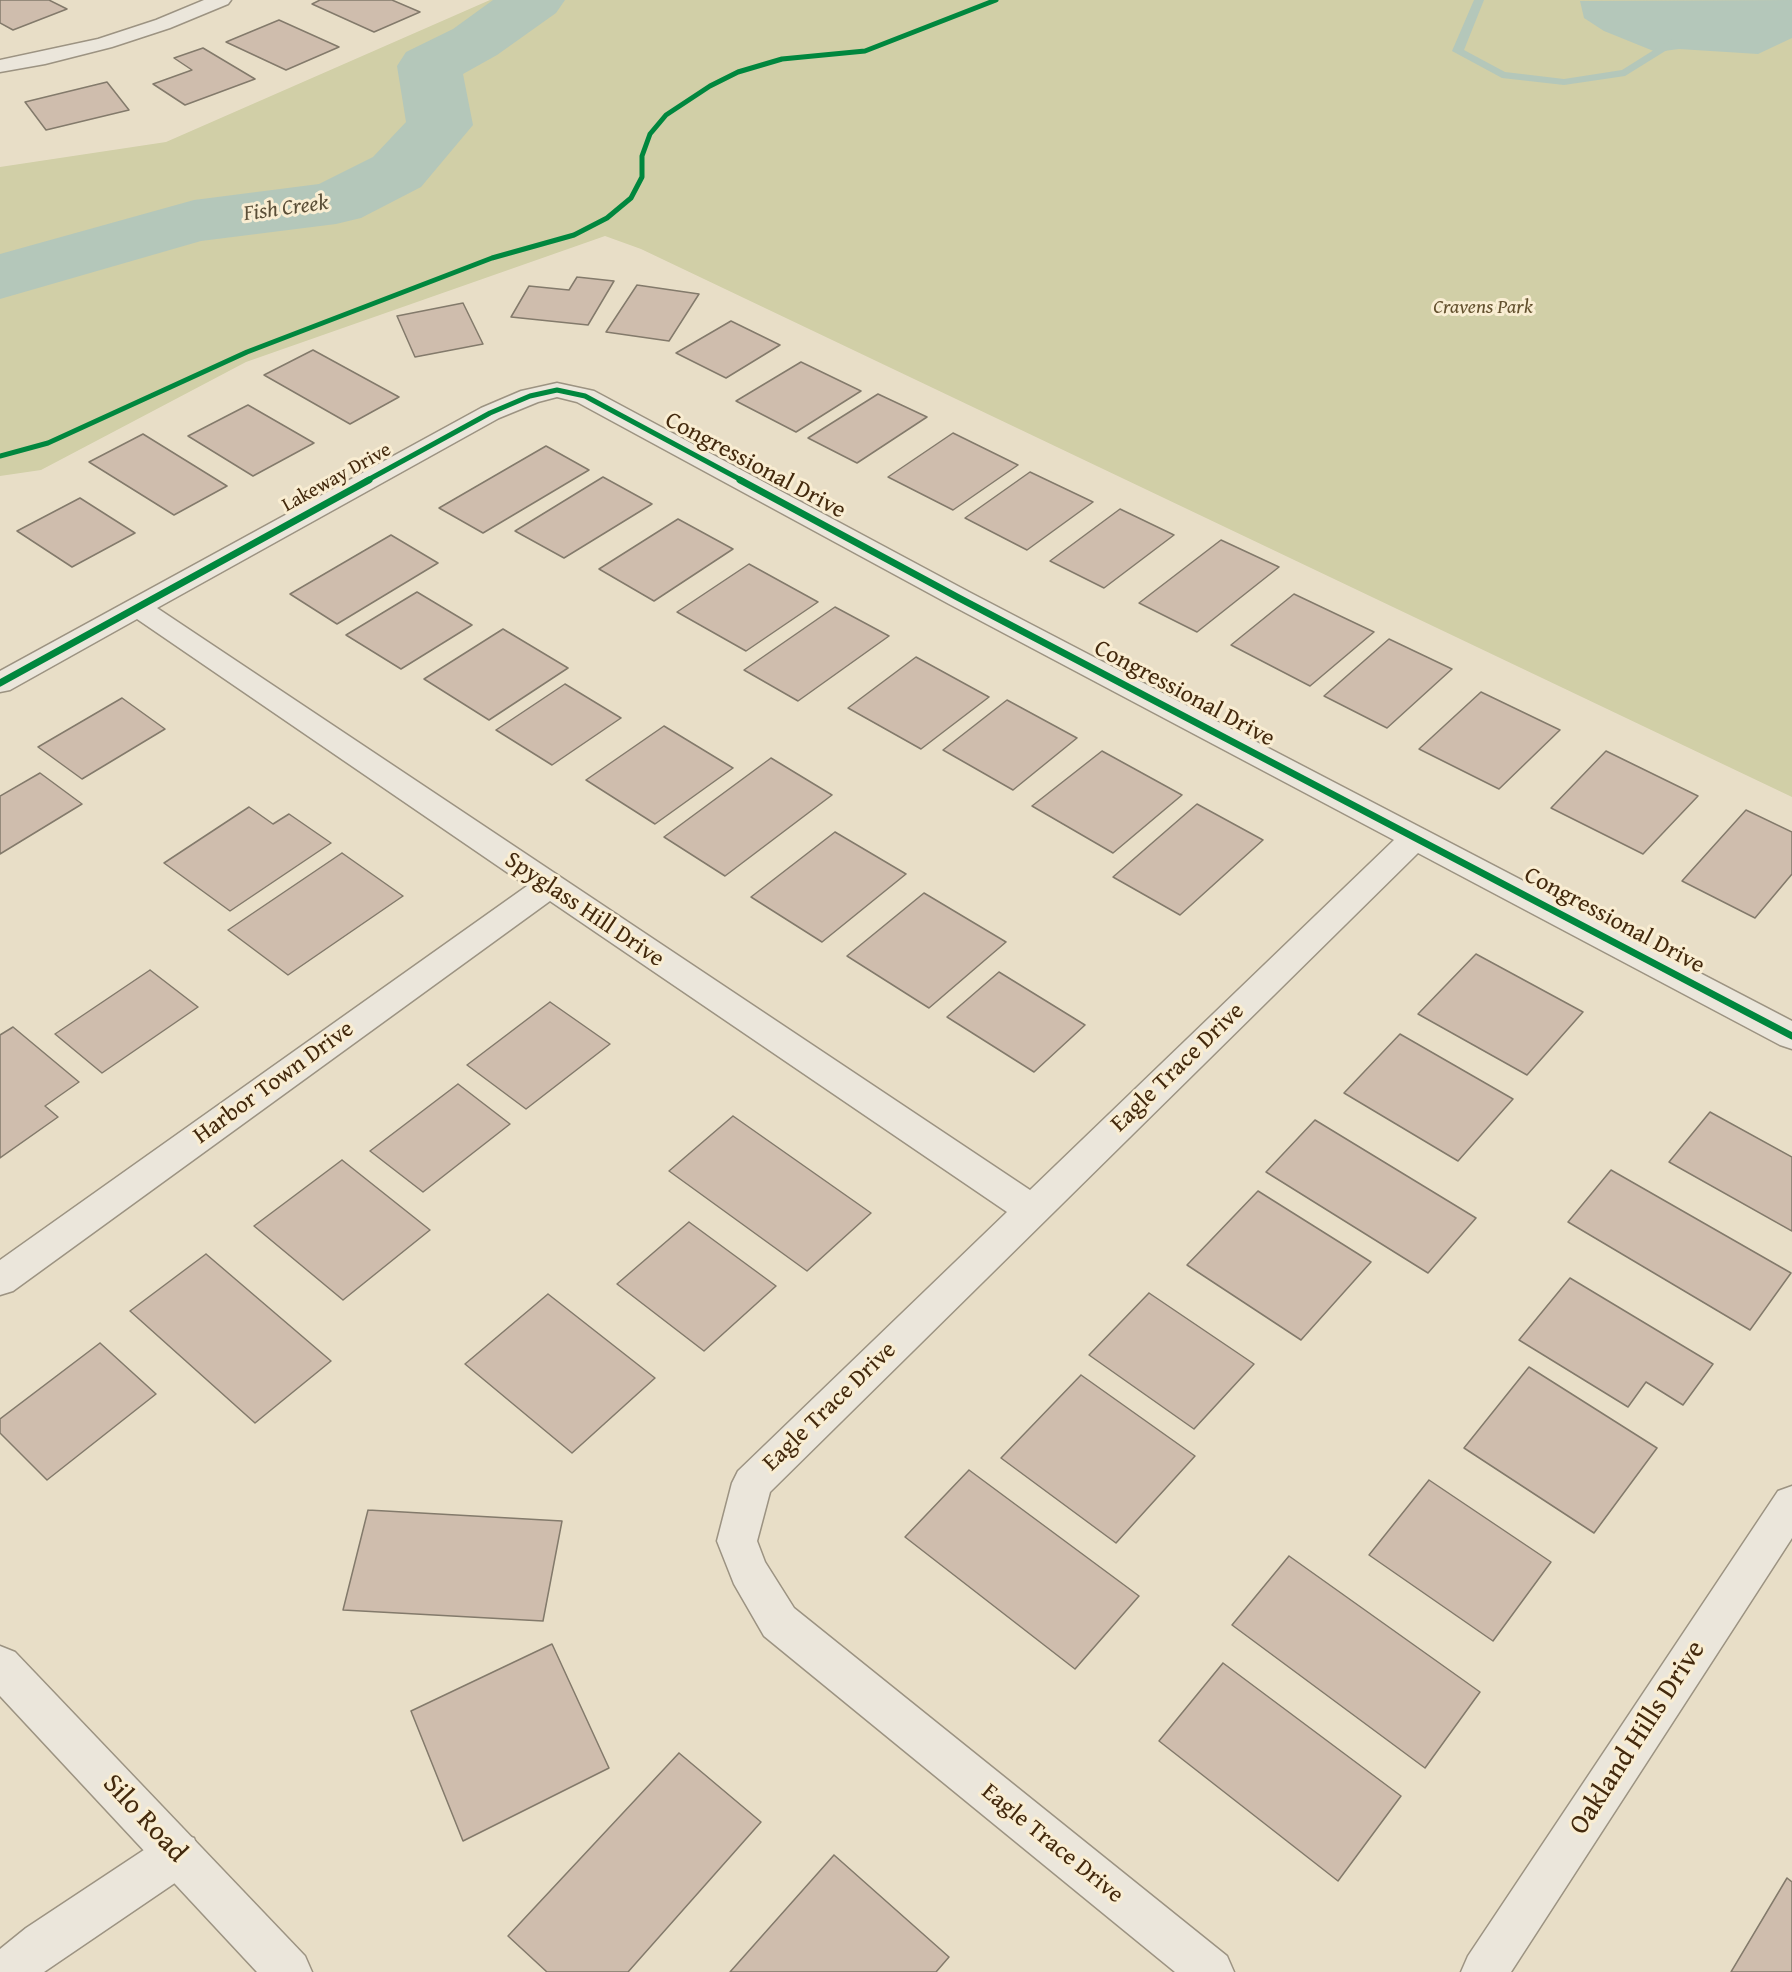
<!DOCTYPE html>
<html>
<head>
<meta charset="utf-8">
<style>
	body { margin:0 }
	canvas { display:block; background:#e8dec7 }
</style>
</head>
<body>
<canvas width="1792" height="1972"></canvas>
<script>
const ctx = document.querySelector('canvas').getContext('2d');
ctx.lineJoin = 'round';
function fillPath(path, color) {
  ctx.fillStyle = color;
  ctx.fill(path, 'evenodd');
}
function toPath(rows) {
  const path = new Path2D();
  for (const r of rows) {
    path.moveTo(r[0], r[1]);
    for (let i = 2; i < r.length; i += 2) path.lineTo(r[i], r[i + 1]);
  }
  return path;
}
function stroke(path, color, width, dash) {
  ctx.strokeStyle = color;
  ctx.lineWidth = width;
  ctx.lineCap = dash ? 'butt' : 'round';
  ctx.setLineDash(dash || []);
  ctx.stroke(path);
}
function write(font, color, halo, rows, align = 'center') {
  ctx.font = font + ' "Gentium Book Plus",serif';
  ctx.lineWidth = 6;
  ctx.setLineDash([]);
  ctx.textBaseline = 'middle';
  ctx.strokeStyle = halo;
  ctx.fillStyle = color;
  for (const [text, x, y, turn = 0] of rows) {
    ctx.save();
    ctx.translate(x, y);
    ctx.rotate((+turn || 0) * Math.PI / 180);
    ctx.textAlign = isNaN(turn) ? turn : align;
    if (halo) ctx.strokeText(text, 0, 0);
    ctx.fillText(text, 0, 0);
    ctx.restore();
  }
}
fillPath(toPath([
	[490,0,1792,0,1792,797,641,249,605,236,246,362,41,470,0,476,0,167,166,142]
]), '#d1cfa7');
fillPath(toPath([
	[1792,0,1792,38,1758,54,1679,49,1656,52,1604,31,1584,18,1580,1]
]), '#b4c7ba');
fillPath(toPath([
	[1474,0,1484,0,1464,50,1505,72,1564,79,1622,70,1673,38,1681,38,1683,40,1625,76,1564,85,1502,78,1452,51,1474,0]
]), '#b4c7ba');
fillPath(toPath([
	[493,0,565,0,556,13,497,55,463,74,473,125,421,187,361,218,336,224,201,241,0,299,0,254,194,200,319,184,373,157,406,122,397,66,406,52,453,29,493,0]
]), '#b4c7ba');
const building = toPath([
	[0,0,49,0,67,9,13,30,0,23,0,0],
	[320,0,392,0,420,12,374,32,312,4,320,0],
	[279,20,339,47,286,70,226,42,279,20],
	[203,48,255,79,185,105,153,84,192,70,174,58,203,48],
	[107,82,129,110,46,130,25,102,107,82],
	[577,277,614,281,588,325,511,317,529,286,569,290,577,277],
	[637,285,699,294,669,341,606,332,637,285],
	[463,303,483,344,415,357,397,316,463,303],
	[731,321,780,345,726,378,676,353,731,321],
	[313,350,399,397,350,424,264,375,313,350],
	[801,362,861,391,796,432,736,401,801,362],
	[878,394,927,417,857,463,808,438,878,394],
	[248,405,314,443,253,476,188,436,248,405],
	[953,433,1018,465,953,510,888,477,953,433],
	[143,434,227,486,174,515,89,462,143,434],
	[546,446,589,470,483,533,439,508,546,446],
	[1030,472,1093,502,1027,550,965,518,1030,472],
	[603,477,652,504,564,558,515,531,603,477],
	[80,498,135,533,72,567,17,531,80,498],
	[1120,509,1174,535,1104,588,1050,561,1120,509],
	[678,519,733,549,654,601,599,569,678,519],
	[391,535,438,563,337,624,290,594,391,535],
	[1221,540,1279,567,1197,632,1139,603,1221,540],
	[749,564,818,602,746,651,677,612,749,564],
	[417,592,472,625,401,669,346,635,417,592],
	[1294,594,1374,632,1310,686,1231,645,1294,594],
	[835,607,889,636,798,701,744,670,835,607],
	[503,629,568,668,489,720,424,679,503,629],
	[1389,639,1452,669,1387,728,1324,696,1389,639],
	[916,657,989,697,921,749,848,708,916,657],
	[565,684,621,718,552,765,496,730,565,684],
	[1481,692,1560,730,1499,789,1419,749,1481,692],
	[122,698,165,729,82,779,38,747,122,698],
	[1007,700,1077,738,1013,790,943,750,1007,700],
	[664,726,733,768,655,824,586,780,664,726],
	[1102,751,1182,795,1113,853,1032,806,1102,751],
	[1606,751,1698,796,1643,854,1551,808,1606,751],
	[771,758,832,795,725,876,664,837,771,758],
	[40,773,82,804,0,854,0,796,40,773],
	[1197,804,1263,840,1180,915,1113,877,1197,804],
	[249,807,273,824,289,814,331,843,230,911,164,863,249,807],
	[1746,810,1792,832,1792,874,1755,918,1682,881,1746,810],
	[835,832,906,874,822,942,751,897,835,832],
	[342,853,403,896,288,975,228,930,342,853],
	[924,893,1006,942,929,1008,847,956,924,893],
	[1476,954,1583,1012,1527,1075,1418,1014,1476,954],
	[150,970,198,1007,102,1073,55,1034,150,970],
	[999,972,1085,1025,1034,1072,947,1017,999,972],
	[550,1002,610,1044,526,1109,467,1065,550,1002],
	[13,1027,79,1082,45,1106,58,1117,0,1158,0,1035,13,1027],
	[1400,1034,1513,1099,1458,1161,1344,1093,1400,1034],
	[458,1084,510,1124,423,1192,370,1151,458,1084],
	[1710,1112,1792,1157,1792,1231,1669,1162,1710,1112],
	[733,1116,871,1213,807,1271,669,1171,733,1116],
	[1315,1120,1476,1218,1428,1273,1266,1172,1315,1120],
	[342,1160,430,1230,343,1300,254,1226,342,1160],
	[1611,1170,1791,1273,1750,1330,1568,1222,1611,1170],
	[1258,1191,1371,1262,1301,1340,1187,1265,1258,1191],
	[689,1222,776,1286,704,1351,617,1284,689,1222],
	[206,1254,331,1361,255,1423,130,1311,206,1254],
	[1570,1278,1713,1364,1683,1405,1646,1382,1628,1407,1519,1340,1570,1278],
	[1149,1293,1254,1364,1194,1429,1089,1355,1149,1293],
	[548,1294,655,1378,572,1453,465,1364,548,1294],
	[100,1343,156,1394,47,1480,0,1433,0,1419,100,1343],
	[1529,1367,1657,1448,1594,1533,1464,1448,1529,1367],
	[1081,1375,1195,1456,1116,1543,1001,1458,1081,1375],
	[969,1470,1139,1596,1075,1669,905,1537,969,1470],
	[1429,1480,1551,1562,1493,1641,1369,1555,1429,1480],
	[368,1510,562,1521,543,1621,343,1610,368,1510],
	[1289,1556,1480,1692,1425,1768,1232,1625,1289,1556],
	[552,1644,609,1768,463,1841,411,1711,552,1644],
	[1223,1663,1401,1796,1338,1881,1159,1741,1223,1663],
	[679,1753,761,1822,628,1972,547,1972,508,1936,679,1753],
	[834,1855,949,1957,936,1972,730,1972,834,1855],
	[1787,1878,1792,1882,1792,1972,1731,1972,1787,1878]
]);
fillPath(building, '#cfbdad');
stroke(building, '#837a6b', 1.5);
const minor = toPath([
	[204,0,231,0,228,4,170,28,112,47,45,64,0,72,0,60,98,39,156,20,204,0],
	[557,383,594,391,969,592,1792,1021,1792,1049,1780,1045,1418,853,770,1492,757,1541,765,1562,794,1608,1227,1956,1234,1972,1175,1972,764,1636,734,1584,717,1541,732,1483,738,1471,1007,1212,550,901,13,1291,0,1295,0,1260,527,886,137,619,10,690,0,692,0,671,481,408,521,391,557,383],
	[557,397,577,402,949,604,1394,840,1030,1190,157,608,499,418,538,402,557,397],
	[1792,1486,1792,1538,1511,1972,1461,1972,1468,1956,1778,1491,1792,1486],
	[178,1832,194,1838,200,1854,194,1870,44,1972,0,1972,0,1949,26,1928,162,1838,178,1832]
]);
const tertiary = toPath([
	[0,1646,15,1652,305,1956,312,1972,257,1972,0,1696,0,1646]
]);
stroke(minor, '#9c9382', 3);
stroke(tertiary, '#9c9382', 3);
fillPath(minor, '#ebe6db');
fillPath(tertiary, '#ebe6db');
stroke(toPath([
	[0,456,48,443,247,352,492,258,574,235,607,218,631,198,642,177,642,156,650,134,666,115,710,86,738,72,782,59,865,51,996,0],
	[366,481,490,413,530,396,557,390,585,396,743,481]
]), '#00873e', 5);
stroke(toPath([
	[740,480,959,598,1792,1036],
	[0,683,369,480]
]), '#00873e', 7);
write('italic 20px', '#62502d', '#f9edd2', [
	["Cravens Park",1483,308]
]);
write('20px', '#43290d', '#f9edd2', [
	["Lakeway Drive",337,478,-29]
]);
write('italic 22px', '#5a4e37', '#f9edd2', [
	["Fish Creek",286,209,-8]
]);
write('24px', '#43290d', '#f9edd2', [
	["Congressional Drive",755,466,28],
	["Congressional Drive",1184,694,28],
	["Spyglass Hill Drive",584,910,34],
	["Congressional Drive",1614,921,28],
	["Eagle Trace Drive",1178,1068,-44],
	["Harbor Town Drive",274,1083,-36],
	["Eagle Trace Drive",830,1407,-44],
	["Eagle Trace Drive",1052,1844,39]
]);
write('28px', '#43290d', '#f9edd2', [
	["Oakland Hills Drive",1638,1738,-57],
	["Silo Road",144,1819,47]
]);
</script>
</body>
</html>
